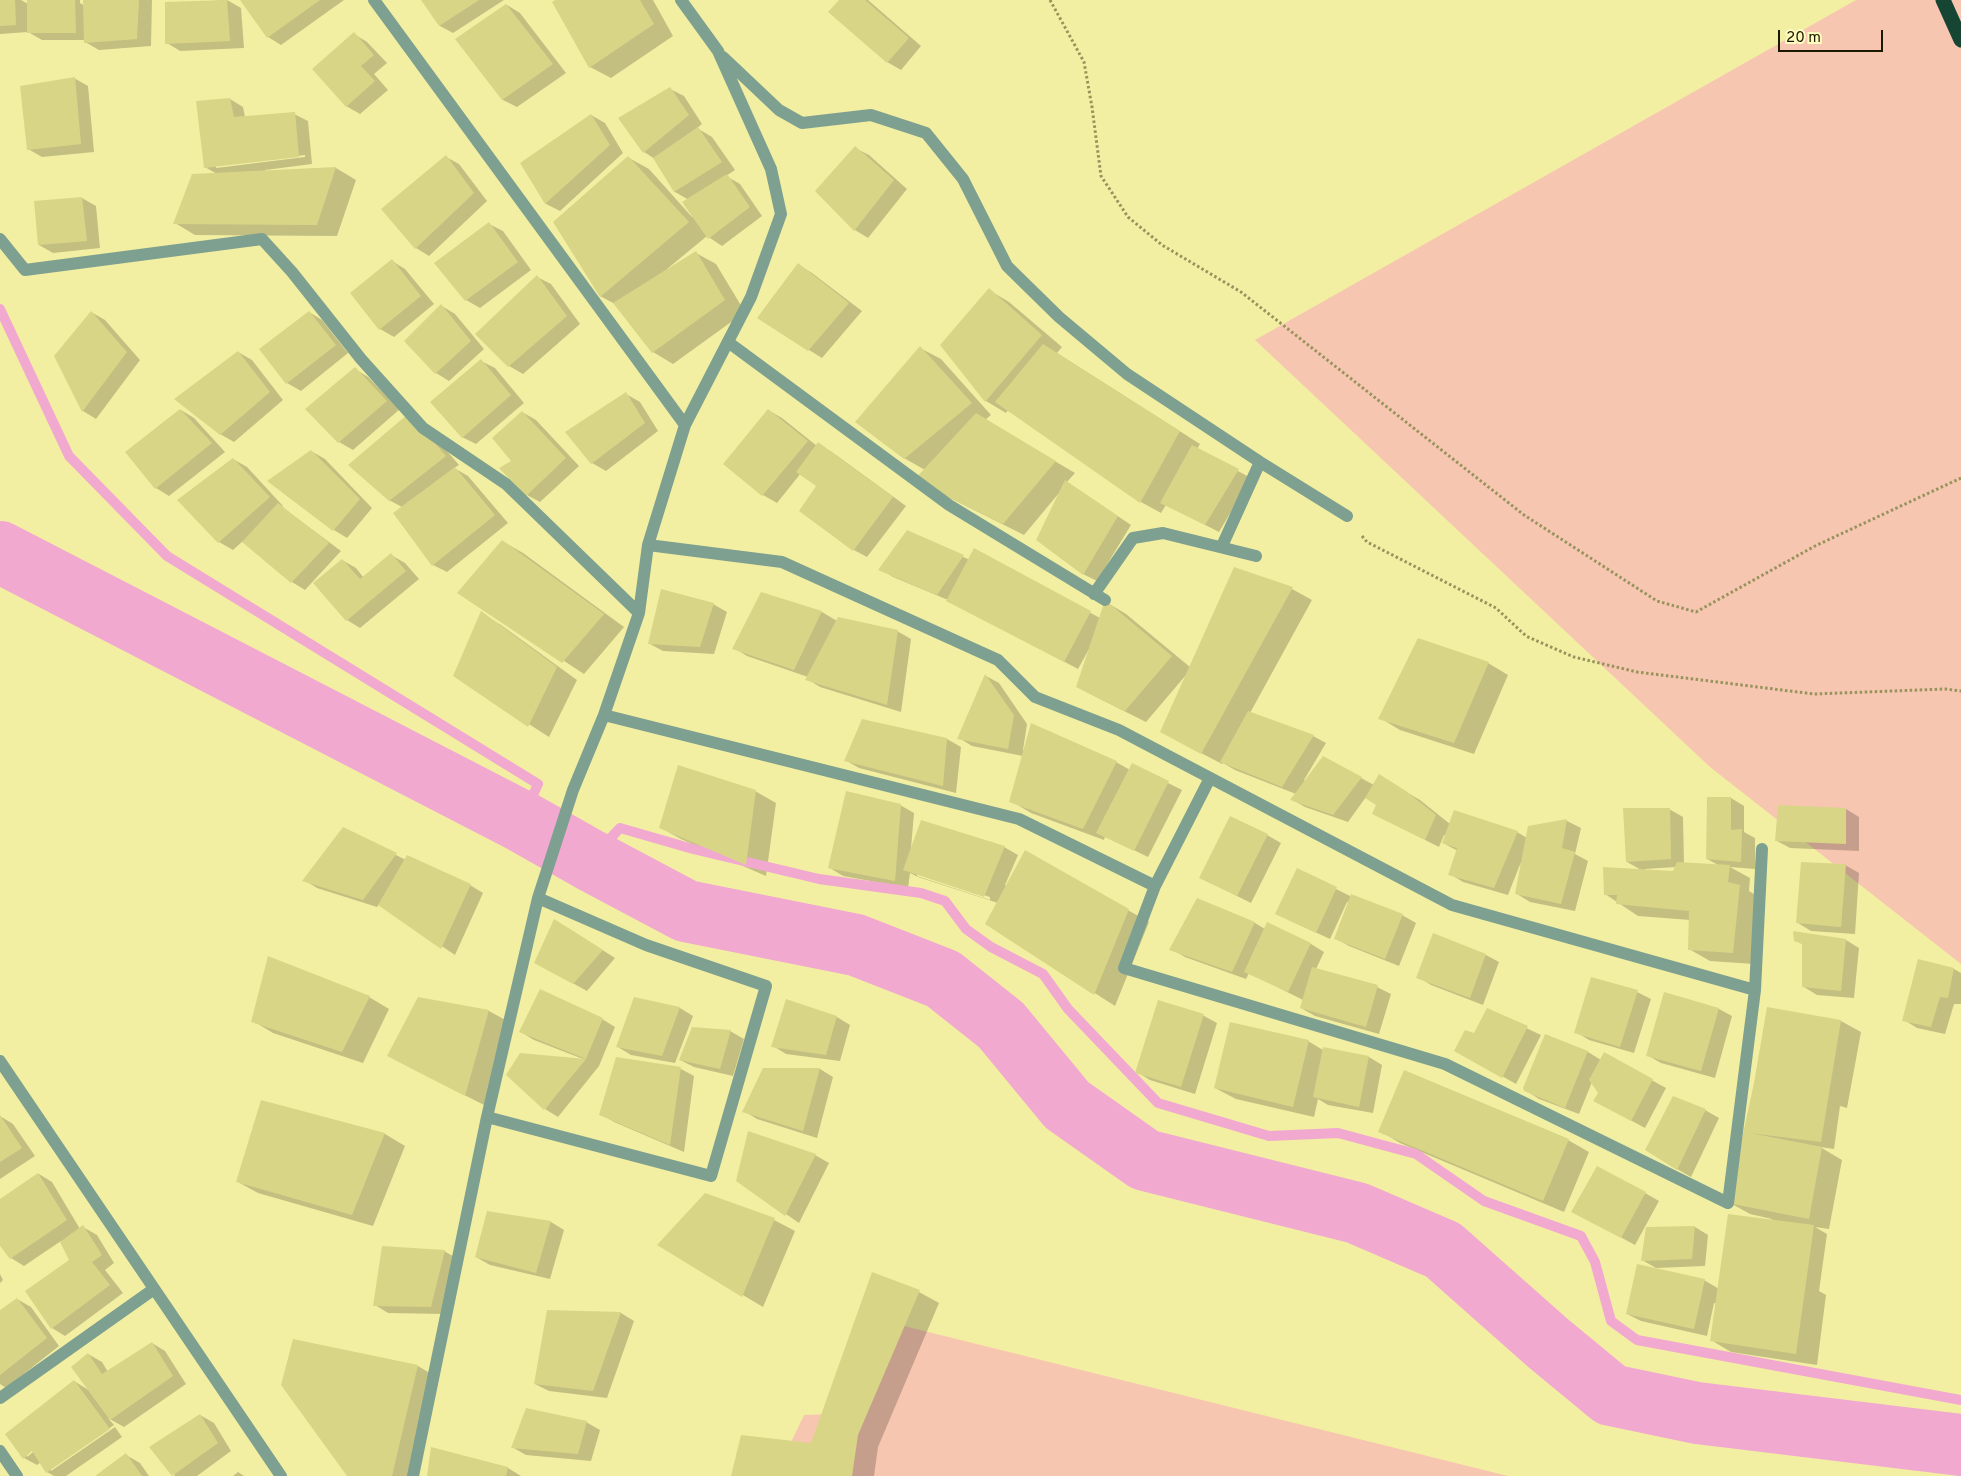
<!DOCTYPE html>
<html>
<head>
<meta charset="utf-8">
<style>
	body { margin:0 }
	#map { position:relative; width:1961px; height:1476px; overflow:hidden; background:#f3efa2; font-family:Overpass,sans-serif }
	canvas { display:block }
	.scale { position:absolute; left:1778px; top:30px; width:105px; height:22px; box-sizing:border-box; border:2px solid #1b1800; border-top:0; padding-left:6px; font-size:15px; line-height:18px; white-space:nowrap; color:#1b1800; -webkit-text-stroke:4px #fffcbf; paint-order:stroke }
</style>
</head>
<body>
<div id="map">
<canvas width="1961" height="1476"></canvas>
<div class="scale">20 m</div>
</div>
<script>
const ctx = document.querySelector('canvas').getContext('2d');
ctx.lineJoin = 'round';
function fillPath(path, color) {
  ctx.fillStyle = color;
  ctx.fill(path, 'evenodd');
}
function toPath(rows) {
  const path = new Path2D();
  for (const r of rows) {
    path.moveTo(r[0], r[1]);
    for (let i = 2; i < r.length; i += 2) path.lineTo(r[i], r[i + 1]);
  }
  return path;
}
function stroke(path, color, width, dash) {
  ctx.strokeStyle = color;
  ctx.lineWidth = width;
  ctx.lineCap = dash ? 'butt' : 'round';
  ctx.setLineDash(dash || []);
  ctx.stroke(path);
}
fillPath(toPath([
	[1856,0,1961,0,1961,964,1710,767,1255,340],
	[864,1316,1508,1476,775,1476,804,1415,829,1414]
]), '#f7c6b0');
fillPath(toPath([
	[0,0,21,0,28,4,28,0,80,0,80,3,85,6,84,0,152,0,151,46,99,50,85,42,85,40,42,40,28,32,0,34],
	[227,0,241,8,244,48,180,51,167,43,167,4],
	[241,0,344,0,281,45,268,37],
	[423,0,504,0,453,33,440,26],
	[557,0,653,0,673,36,611,78,590,67],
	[840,0,868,0,921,46,901,70,887,62],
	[507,5,520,13,566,73,517,107,503,100,457,40],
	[354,34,367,42,387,63,374,74,388,90,360,114,346,106],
	[74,78,88,86,94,152,42,157,28,149],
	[670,89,684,96,702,124,697,128,712,137,735,170,726,176,740,184,762,216,722,246,707,236,667,269,668,270,696,253,716,264,745,312,673,364,653,352,615,304,600,296,629,158,649,169,692,217,693,216,689,200,675,192,655,159,644,152],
	[230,99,243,107,245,117,294,114,308,121,312,164,265,170,265,172,336,168,356,180,337,236,195,235,175,223,217,174,205,167],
	[305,155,305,157,216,168,216,165],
	[591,115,605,123,623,153,560,211,546,204,522,163],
	[855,148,869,155,907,189,868,238,855,230,817,191],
	[446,157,459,164,487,201,429,256,416,248],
	[82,198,96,206,100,248,53,253,39,245],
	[489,224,503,231,531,270,480,308,466,300],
	[392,261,405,269,434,304,394,337,380,329,351,293],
	[799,265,812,273,862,311,822,358,809,350],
	[537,277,551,284,580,324,523,374,509,366],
	[989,290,1009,302,1062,347,1057,353,1200,444,1197,449,1251,478,1219,532,1166,505,1161,513,1141,502,1008,410,1006,413,986,401],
	[442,306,455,314,484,349,449,381,436,373],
	[91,312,105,320,140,360,96,419,83,411,56,356],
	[309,312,322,320,348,353,301,391,287,383],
	[920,348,941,359,991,415,985,420,1075,473,1067,482,1131,525,1097,581,1083,574,1059,493,1024,535,936,491,925,470,904,458],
	[238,352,252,360,283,400,234,442,220,434],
	[481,361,495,368,524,403,476,444,462,437],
	[355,369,368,377,400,409,353,450,339,442],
	[626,394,640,402,658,431,606,471,592,463],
	[181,410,194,418,225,452,169,496,156,488],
	[768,410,782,418,817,446,818,444,832,452,906,506,867,557,854,550,818,486,801,473,777,503,763,495,725,463],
	[522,412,536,420,579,466,540,502,527,495,513,461],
	[422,422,459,465,454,468,468,476,508,523,447,572,433,565,402,507,389,500],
	[311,451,325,459,372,508,347,538,334,530],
	[233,459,247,467,283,506,282,507,341,551,305,590,292,582,243,541,233,550,219,542,179,500],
	[907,532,970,560,975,550,1100,618,1106,602,1126,614,1190,667,1235,568,1292,589,1312,600,1250,713,1313,736,1326,743,1304,780,1306,781,1324,758,1374,785,1393,784,1420,800,1450,824,1517,832,1527,838,1529,827,1567,821,1581,828,1575,854,1588,861,1575,911,1530,902,1517,894,1521,862,1508,895,1463,882,1450,874,1458,851,1443,843,1446,836,1444,835,1439,847,1374,814,1377,804,1366,797,1348,822,1305,807,1291,799,1296,794,1235,770,1223,763,1222,764,1182,743,1186,675,1146,722,1098,698,1077,687,1090,649,1089,649,1078,669,948,600,893,577,880,569],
	[502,541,523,553,624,627,584,674,459,592],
	[391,555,405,563,419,579,360,628,347,620,342,560,356,568,364,578],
	[762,594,822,612,837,621,897,631,911,639,901,712,820,687,807,679,808,677,747,656,734,648],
	[713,604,727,612,714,654,663,651,650,644],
	[481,613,501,625,577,680,549,737,454,676],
	[1488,663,1508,675,1474,754,1400,730,1380,718],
	[986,676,999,683,1027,724,1023,750,1116,762,1130,770,1168,783,1182,790,1148,857,1105,836,1104,840,1031,813,1011,801,1023,756,972,746,959,738],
	[947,739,961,747,956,793,859,768,845,760],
	[755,791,776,803,766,876,681,839,661,828],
	[1731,798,1744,806,1744,832,1755,838,1755,869,1730,867,1750,878,1749,891,1760,898,1754,964,1710,961,1689,949,1690,920,1638,916,1605,894,1643,871,1627,862,1669,809,1683,817,1684,864,1720,866,1707,859],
	[1676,867,1674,872,1645,871,1645,869],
	[900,805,914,813,911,848,1004,847,1018,855,1005,885,1007,886,1025,852,1149,922,1115,1006,987,924,998,903,918,877,910,873,908,888,843,876,830,868],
	[917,874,990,897,990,900,917,876],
	[1846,809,1859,817,1859,851,1790,848,1777,841],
	[343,829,406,860,470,885,483,893,455,955,379,904,377,907,317,888,304,880],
	[1267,835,1281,843,1251,903,1215,885],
	[1845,865,1859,873,1855,934,1811,931,1798,923],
	[1298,870,1352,897,1402,915,1416,923,1399,966,1349,946,1335,938,1349,902,1347,902,1330,939,1291,921],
	[1197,900,1255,923,1265,929,1311,944,1324,952,1316,969,1377,987,1391,994,1379,1034,1315,1016,1301,1008,1303,1000,1249,973,1246,979,1185,957,1171,949],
	[568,928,615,958,587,991,549,970],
	[1795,940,1846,940,1859,948,1854,998,1817,995,1804,987,1804,945],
	[1486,955,1499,962,1483,1005,1431,985,1418,977],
	[1919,960,1954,969,1961,973,1961,1004,1954,1004,1945,1034,1917,1028,1904,1020],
	[1637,992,1651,999,1634,1053,1589,1040,1576,1032],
	[1665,994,1719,1009,1732,1016,1715,1078,1661,1063,1647,1055],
	[369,997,389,1009,363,1063,273,1033,253,1021],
	[418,998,489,1011,509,1022,486,1106,409,1067],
	[635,999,680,1008,693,1016,675,1063,631,1055,618,1047],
	[1159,1002,1204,1016,1217,1023,1195,1094,1150,1080,1137,1072],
	[1488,1010,1541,1035,1516,1084,1456,1050,1474,1034],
	[837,1017,850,1025,840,1061,786,1054,773,1046],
	[602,1019,615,1027,599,1066,558,1117,545,1109,583,1059,534,1040,521,1032],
	[1841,1021,1861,1032,1847,1108,1840,1106,1834,1149,1820,1147,1842,1160,1829,1229,1815,1227,1827,1234,1819,1291,1826,1295,1817,1365,1731,1352,1711,1340,1717,1304,1714,1303,1707,1336,1641,1321,1627,1314,1704,1280,1719,1289,1771,1221,1772,1219,1750,1214,1730,1203,1755,1084],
	[730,1031,744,1039,733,1076,694,1067,680,1060],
	[1546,1036,1588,1052,1601,1060,1604,1054,1666,1088,1645,1128,1608,1108,1592,1082,1579,1114,1539,1099,1525,1090],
	[1308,1041,1323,1050,1324,1048,1369,1057,1382,1065,1373,1113,1328,1105,1318,1099,1314,1117,1236,1099,1215,1088],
	[681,1069,694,1076,684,1152,614,1122,601,1114],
	[763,1069,820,1069,833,1077,817,1138,757,1119,744,1111],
	[262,1101,385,1134,405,1146,373,1226,258,1193,238,1182],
	[1705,1110,1719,1118,1691,1177,1677,1169],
	[0,1116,13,1124,35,1156,0,1179],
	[1380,1131,1568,1140,1589,1152,1564,1212,1400,1143],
	[749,1133,815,1155,829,1163,799,1223,738,1181],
	[39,1174,52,1182,80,1229,83,1227,97,1235,114,1263,105,1270,123,1293,65,1336,52,1328,71,1260,61,1241,24,1266,11,1258,0,1243,0,1200],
	[1645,1193,1659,1201,1635,1245,1587,1219],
	[488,1212,551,1222,564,1230,550,1279,490,1265,476,1257],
	[774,1220,795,1231,763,1307,659,1245],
	[1695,1227,1708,1235,1705,1266,1656,1268,1642,1260],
	[444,1251,458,1259,445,1314,388,1313,375,1305],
	[0,1274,3,1280,0,1283],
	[919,1292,939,1303,878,1447,874,1476,733,1476,812,1445],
	[17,1299,31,1307,59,1346,6,1388,0,1384,0,1312],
	[548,1311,621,1313,634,1321,607,1398,549,1391,535,1384],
	[294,1340,418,1366,438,1378,415,1476,349,1476],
	[152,1343,165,1351,186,1384,124,1427,108,1418,114,1425,51,1468,51,1471,115,1427,122,1437,66,1476,54,1476,47,1472,41,1462,37,1465,24,1458,74,1381,90,1391,88,1354,102,1362,108,1372],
	[36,1446,38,1448,27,1457,27,1454],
	[200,1415,214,1423,231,1451,197,1476,174,1476],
	[586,1422,600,1430,591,1461,526,1455,512,1447],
	[432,1448,508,1468,521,1476,428,1476],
	[126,1455,140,1463,149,1476,97,1476],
	[238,1472,244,1476,233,1476]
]), '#0003');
stroke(toPath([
	[0,309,69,456,167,556,538,784,521,821],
	[590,860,620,828,693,849,819,879,921,893,945,901,966,929,991,947,1043,974,1068,1009,1158,1103,1269,1136,1338,1133,1416,1154,1484,1201,1581,1236,1595,1262,1611,1321,1637,1340,1961,1400]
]), '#f1a9d0', 10);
stroke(toPath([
	[0,552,521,821,590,860,686,911,856,945,943,979,1001,1025,1067,1105,1145,1160,1357,1213,1443,1250,1548,1343,1611,1395,1697,1413,1961,1445]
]), '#f1a9d0', 62);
fillPath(toPath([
	[0,0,15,0,16,25,0,26],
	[27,0,75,0,76,33,27,33],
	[83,0,139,0,137,39,84,43],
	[227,0,230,41,165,44,165,2],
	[240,0,320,0,267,38],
	[421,0,479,0,439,26],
	[555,0,640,0,654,24,589,68,552,2],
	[839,0,865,0,909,38,887,63,828,12],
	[506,4,553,64,502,100,455,39],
	[354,32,374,55,361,66,375,81,346,107,312,69],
	[75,77,81,144,27,150,20,86],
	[670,87,689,115,643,153,618,118],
	[230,98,234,117,295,112,299,157,204,168,196,101],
	[591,114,610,145,545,204,520,163],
	[698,127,722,162,674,192,653,158],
	[855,146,894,180,854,231,815,191],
	[446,155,474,193,415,249,381,209],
	[628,156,689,222,600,297,553,222],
	[336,167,317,225,173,224,192,174],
	[727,174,750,207,708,239,682,202],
	[82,197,87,241,38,245,34,201],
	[489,222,518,262,465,301,434,263],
	[696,251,725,300,652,353,613,303],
	[392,259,421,296,379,330,350,293],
	[798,263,849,303,808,351,757,318],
	[537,275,567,316,508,367,475,334],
	[989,288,1042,335,985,402,940,345],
	[441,304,471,341,435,374,404,341],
	[91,311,127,352,82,412,54,356],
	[309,311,336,345,286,384,259,349],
	[1043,344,1180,431,1140,503,995,402],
	[920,346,972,403,904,459,855,422],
	[238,351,270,392,220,435,174,399],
	[481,359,511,395,462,438,430,402],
	[355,367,387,401,338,443,305,409],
	[626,392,645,423,591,464,565,432],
	[180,409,212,443,155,489,125,452],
	[768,409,808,441,762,496,723,464],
	[522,411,566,458,526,496,499,468,511,461,492,438],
	[409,413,446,456,389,501,348,465],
	[976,413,1056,461,1003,524,914,480],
	[818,442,893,497,853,551,799,511,816,486,796,472],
	[1192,445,1239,469,1205,525,1160,503],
	[311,450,360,499,333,531,267,481],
	[233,458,270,497,218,543,177,500],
	[455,467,495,515,432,566,393,513],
	[1065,480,1118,516,1083,575,1036,540],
	[278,503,329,543,291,583,242,542],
	[907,530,964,555,937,595,878,570],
	[502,540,604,614,562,663,457,593],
	[974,548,1091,611,1064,662,946,601],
	[391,553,406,571,346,621,313,583,342,559,360,579],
	[1234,567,1293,587,1201,754,1160,732],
	[661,589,714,603,700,647,648,644],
	[761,592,822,611,794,670,732,649],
	[1105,600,1172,656,1125,711,1076,687],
	[481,611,557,667,528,727,453,676],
	[838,617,898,630,887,705,805,680],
	[1418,638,1489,662,1454,743,1378,719],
	[985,674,1014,715,1008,749,957,739],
	[1248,711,1314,735,1282,787,1220,762],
	[862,719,947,738,943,786,844,761],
	[1031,723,1117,761,1083,829,1009,802],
	[1323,756,1362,777,1333,815,1290,800],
	[1132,763,1169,781,1134,851,1096,833],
	[678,765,756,790,746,865,659,828],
	[1379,774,1406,791,1436,815,1425,840,1372,814,1376,805,1365,798],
	[846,791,901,804,895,881,828,868],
	[1707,797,1731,797,1731,830,1742,829,1741,862,1706,859],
	[1778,805,1846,808,1846,844,1775,841],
	[1623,808,1670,808,1671,859,1626,862],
	[1454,810,1518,831,1494,888,1448,875,1457,848,1442,843],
	[1230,816,1268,834,1237,896,1199,878],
	[1567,819,1562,848,1575,852,1561,904,1515,894,1528,826],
	[921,820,1005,846,984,897,903,870],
	[343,827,397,853,363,900,302,881],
	[1025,850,1129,909,1094,995,985,924],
	[407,855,471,884,441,949,378,905],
	[1677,862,1730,865,1728,882,1740,885,1733,953,1688,950,1689,911,1616,904,1617,895,1604,895,1603,867,1673,871],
	[1801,862,1846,864,1841,927,1796,923],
	[1297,868,1337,887,1316,933,1275,914],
	[1351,894,1403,914,1385,959,1334,939],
	[1197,898,1255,922,1232,972,1169,950],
	[554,919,603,950,573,984,534,963],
	[1267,922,1311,943,1288,992,1244,972],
	[1793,931,1846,939,1841,991,1802,987,1802,944,1794,941],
	[1433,933,1486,954,1470,998,1416,978],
	[268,956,370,996,342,1052,251,1022],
	[1918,959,1954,968,1948,998,1940,997,1931,1027,1902,1021],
	[1312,967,1378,985,1366,1027,1300,1008],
	[1591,977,1638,990,1620,1047,1574,1033],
	[540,989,603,1018,586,1059,519,1032],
	[1664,992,1719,1008,1701,1071,1646,1056],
	[418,997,489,1010,465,1096,387,1056],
	[634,997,680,1007,662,1056,616,1047],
	[786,999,837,1016,826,1055,771,1047],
	[1158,1000,1204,1014,1181,1087,1135,1073],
	[1767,1007,1841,1020,1821,1142,1750,1133,1822,1147,1809,1219,1728,1203,1754,1083],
	[1487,1008,1528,1026,1502,1078,1454,1051,1465,1030,1474,1033],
	[1230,1022,1309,1040,1293,1107,1214,1088],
	[692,1027,731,1030,720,1069,679,1060],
	[1545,1034,1588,1051,1565,1108,1524,1091,1523,1088],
	[1323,1047,1369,1056,1359,1107,1313,1097],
	[1604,1052,1653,1079,1631,1121,1593,1101,1598,1093,1589,1080],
	[520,1053,586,1059,544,1110,506,1075],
	[616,1057,681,1067,670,1145,599,1115],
	[763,1068,820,1068,803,1131,742,1112],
	[1404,1070,1569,1139,1543,1201,1378,1132],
	[1673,1096,1706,1109,1677,1170,1645,1150],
	[261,1100,385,1133,352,1215,236,1182],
	[0,1115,22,1148,0,1162],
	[748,1131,816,1154,785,1216,736,1181],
	[1597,1166,1646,1192,1621,1238,1571,1212],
	[38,1173,67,1220,10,1259,0,1246,0,1199],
	[705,1193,775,1218,742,1297,657,1245],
	[487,1211,551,1221,536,1273,475,1257],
	[1728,1214,1814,1225,1796,1354,1710,1341],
	[83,1225,102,1255,92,1262,110,1285,51,1329,25,1291,69,1260,60,1242],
	[1695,1226,1692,1259,1641,1261,1646,1227],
	[382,1246,445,1250,431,1307,373,1306],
	[1637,1264,1705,1279,1694,1329,1626,1314],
	[872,1272,920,1290,858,1435,852,1476,731,1476,741,1435,811,1443],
	[17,1298,47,1338,0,1375,0,1310],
	[547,1310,621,1312,593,1391,534,1384],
	[293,1339,418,1365,392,1476,347,1476,281,1385],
	[152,1342,173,1376,110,1420,71,1367,88,1353,102,1374],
	[74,1380,110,1429,46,1473,32,1451,23,1459,5,1434],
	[526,1408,587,1421,578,1454,511,1448],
	[200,1414,218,1443,172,1476,149,1447],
	[431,1447,508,1467,506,1476,427,1476],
	[126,1453,142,1476,95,1476]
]), '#d9d587');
stroke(toPath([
	[1050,0,1084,62,1092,107,1101,176,1128,217,1162,245,1241,292,1524,515,1657,601,1696,612,1815,546,1961,478],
	[1362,536,1367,542,1496,608,1526,636,1574,657,1637,672,1814,694,1945,689,1961,691]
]), '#97935d', 3, [2.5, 2.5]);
stroke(toPath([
	[374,0,685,425],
	[723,57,779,110,802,123,871,115,926,133,963,179,1007,266,1059,317,1127,374,1260,462,1347,516],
	[0,239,25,270,262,239,292,272,361,359,423,428,506,484,639,613],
	[728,342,949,505,1105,600],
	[648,545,782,562,998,660,1035,697,1119,730,1452,905,1755,990],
	[1222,546,1260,462],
	[1094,594,1133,538,1163,533,1256,556],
	[604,715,1019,819,1155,886],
	[1210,778,1155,886,1124,968,1445,1064,1728,1203,1755,990,1762,849],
	[0,1061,281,1476],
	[487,1117,711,1176,766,986,646,945,538,898],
	[0,1398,154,1289],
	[0,1451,17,1476],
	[413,1476,487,1117,538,898,573,790,604,715,639,613,648,545,685,425,751,297,781,214,771,169,718,51,681,0]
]), '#7ea090', 12);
stroke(toPath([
	[1943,0,1961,40]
]), '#174534', 15);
</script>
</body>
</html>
